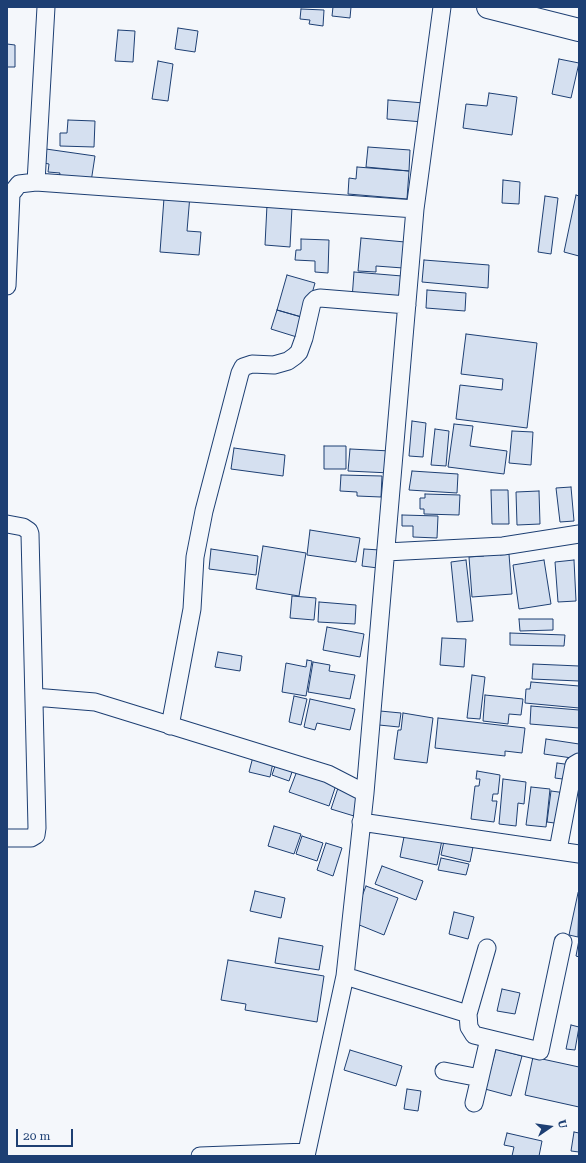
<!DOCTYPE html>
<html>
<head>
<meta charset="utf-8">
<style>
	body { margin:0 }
	#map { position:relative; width:586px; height:1163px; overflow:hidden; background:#f4f7fb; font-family:"Roboto Serif",serif }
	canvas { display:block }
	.frame { position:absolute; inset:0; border:8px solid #1d3f73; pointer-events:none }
	.north { position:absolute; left:530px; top:1107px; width:40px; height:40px; -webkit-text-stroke:3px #f4f7fb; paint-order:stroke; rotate:77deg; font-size:11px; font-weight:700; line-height:16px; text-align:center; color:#1d3f73 }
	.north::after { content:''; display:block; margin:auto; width:14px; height:18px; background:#1d3f73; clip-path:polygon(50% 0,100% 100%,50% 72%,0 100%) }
	.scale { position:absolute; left:16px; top:1129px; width:57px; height:18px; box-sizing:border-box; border:2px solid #1d3f73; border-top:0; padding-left:5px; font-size:12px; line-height:14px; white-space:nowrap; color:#1d3f73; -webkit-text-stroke:3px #f4f7fb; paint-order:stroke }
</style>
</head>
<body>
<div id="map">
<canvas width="586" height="1163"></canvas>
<div class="frame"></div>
<div class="north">U</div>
<div class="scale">20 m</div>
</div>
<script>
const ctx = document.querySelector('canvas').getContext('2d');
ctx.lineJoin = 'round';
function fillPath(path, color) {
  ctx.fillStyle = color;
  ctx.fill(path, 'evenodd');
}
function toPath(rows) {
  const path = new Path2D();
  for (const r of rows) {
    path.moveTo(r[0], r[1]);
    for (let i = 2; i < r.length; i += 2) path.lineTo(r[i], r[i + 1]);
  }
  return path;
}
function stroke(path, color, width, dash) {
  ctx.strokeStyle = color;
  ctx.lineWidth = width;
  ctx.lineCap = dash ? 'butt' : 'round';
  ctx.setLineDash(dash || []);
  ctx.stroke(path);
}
const building = toPath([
	[333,7,351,7,350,18,332,16,333,7],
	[301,9,324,10,323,26,309,24,310,20,300,19,301,9],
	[178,28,198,31,195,52,175,49,178,28],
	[118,30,135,31,133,62,115,61,118,30],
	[7,44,15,45,15,67,7,67,7,44],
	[559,59,579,63,571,98,552,94,559,59],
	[158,61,173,64,168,101,152,99,158,61],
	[489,93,517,97,512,135,463,128,466,104,487,106,489,93],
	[388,100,424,103,423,122,387,119,388,100],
	[68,120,95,121,94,147,60,146,60,133,67,133,68,120],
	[368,147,410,150,409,171,366,167,368,147],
	[46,149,95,156,91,182,59,177,60,173,48,172,49,164,44,163,46,149],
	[357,167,409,171,407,199,348,194,349,178,356,179,357,167],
	[503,180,520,182,519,204,502,203,503,180],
	[190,195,187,231,201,232,199,255,160,252,164,198,190,195],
	[576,195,579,196,579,256,564,252,576,195],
	[545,196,558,198,551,254,538,252,545,196],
	[267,205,292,207,290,247,265,245,267,205],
	[361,238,405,242,403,268,376,266,376,272,358,271,361,238],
	[301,239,329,240,328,273,315,272,315,261,295,260,296,250,301,250,301,239],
	[424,260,489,265,488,288,422,282,424,260],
	[354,272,402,276,401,296,352,299,354,272],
	[287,275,315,283,305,318,277,310,287,275],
	[427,290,466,293,465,311,426,308,427,290],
	[277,310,305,318,300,338,271,329,277,310],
	[466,334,537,343,527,428,456,419,460,385,502,390,503,379,461,374,466,334],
	[412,421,426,423,423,457,409,456,412,421],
	[454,424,473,426,470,446,507,451,504,474,448,467,454,424],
	[435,429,449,431,446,466,431,465,435,429],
	[512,431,533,432,531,465,509,463,512,431],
	[324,446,346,446,346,469,324,469,324,446],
	[234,448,285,455,283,476,231,469,234,448],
	[350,449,391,451,390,473,348,471,350,449],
	[412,471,458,474,457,493,409,490,412,471],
	[341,475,382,476,381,497,357,496,357,492,340,491,341,475],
	[571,487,574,521,560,522,556,488,571,487],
	[491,490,508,490,509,524,492,524,491,490],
	[539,491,540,524,517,525,516,492,539,491],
	[425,494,460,495,459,515,424,514,424,509,420,509,420,498,425,498,425,494],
	[402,515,438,516,437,538,413,537,413,526,402,526,402,515],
	[310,530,360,538,356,562,307,555,310,530],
	[263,546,306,553,299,596,256,589,263,546],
	[211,549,258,556,256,575,209,569,211,549],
	[364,549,380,550,378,568,362,566,364,549],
	[500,550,500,555,509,554,512,594,472,597,469,557,484,556,484,551,500,550],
	[466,560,473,621,457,622,451,562,466,560],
	[544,560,551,604,519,609,513,565,544,560],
	[574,560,576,601,558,602,555,562,574,560],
	[292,596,316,598,314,620,290,618,292,596],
	[319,602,356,605,355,624,318,622,319,602],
	[519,619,553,619,553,630,520,631,519,619],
	[327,627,364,634,360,657,323,650,327,627],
	[510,633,565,635,564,646,510,645,510,633],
	[442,638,466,639,464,667,440,665,442,638],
	[218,652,242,656,240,671,215,667,218,652],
	[307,660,312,661,306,696,282,692,286,663,306,667,307,660],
	[313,662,330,665,329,671,355,675,350,699,308,692,313,662],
	[533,664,579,666,579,681,532,679,533,664],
	[472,675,485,677,480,719,467,718,472,675],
	[531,682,579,686,579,708,525,703,526,689,530,689,531,682],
	[485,695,523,699,521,715,509,714,508,724,483,721,485,695],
	[294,696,307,699,301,725,289,722,294,696],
	[310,699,355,709,350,730,317,723,315,730,304,727,310,699],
	[531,706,579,710,579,728,530,724,531,706],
	[380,711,401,713,399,727,379,725,380,711],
	[403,713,433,718,427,763,394,759,398,730,401,730,403,713],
	[438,718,525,728,522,753,505,751,505,756,435,748,438,718],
	[546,739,579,744,579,759,544,754,546,739],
	[254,753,274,758,270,777,249,772,254,753],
	[276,763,293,769,289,781,272,775,276,763],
	[557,763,572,765,570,780,555,778,557,763],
	[297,771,336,785,329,806,289,792,297,771],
	[477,771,500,775,498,794,493,794,492,801,497,801,494,822,471,819,475,786,479,786,480,779,476,779,477,771],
	[503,779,526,782,524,804,518,803,516,826,499,824,503,779],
	[531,787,550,789,546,827,526,825,531,787],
	[338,788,361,795,354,816,331,809,338,788],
	[551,791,566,793,562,824,547,822,551,791],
	[274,826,301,834,294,854,268,846,274,826],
	[405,832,442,840,437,865,400,857,405,832],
	[302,836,323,843,317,861,296,854,302,836],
	[444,841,473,847,470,862,441,855,444,841],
	[326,843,342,848,333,876,317,870,326,843],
	[441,858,469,864,466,875,438,870,441,858],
	[382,866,423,881,416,900,375,884,382,866],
	[366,886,398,898,384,935,352,922,366,886],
	[255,891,285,898,281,918,250,911,255,891],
	[578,893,579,894,578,937,569,935,578,893],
	[454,912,474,917,468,939,449,934,454,912],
	[279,938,323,946,319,970,275,963,279,938],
	[579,940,579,957,576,956,579,940],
	[228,960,324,976,317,1022,245,1010,246,1004,221,1000,228,960],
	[502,989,520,993,515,1014,497,1011,502,989],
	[571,1025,579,1027,575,1050,566,1049,571,1025],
	[496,1049,522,1056,511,1096,485,1089,496,1049],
	[350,1050,402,1066,396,1086,344,1070,350,1050],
	[533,1057,579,1067,579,1107,525,1095,533,1057],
	[407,1089,421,1091,418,1111,404,1109,407,1089],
	[574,1132,579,1133,579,1152,571,1151,574,1132],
	[507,1133,542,1141,539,1156,512,1156,514,1147,504,1145,507,1133]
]);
fillPath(building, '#d5e0f0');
stroke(building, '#1d3f73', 1);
const minor = toPath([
	[36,182,46,7],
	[7,286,11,194,19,184,36,182,415,209],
	[7,524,23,527,29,531,30,534,37,828,36,835,31,838,7,838],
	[386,552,503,546,579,534],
	[34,697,95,702,328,774,365,793],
	[170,726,192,609,195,557,204,511,240,373,243,367,252,364,274,365,288,361,295,356,299,352,304,338,312,303,316,299,320,298,407,305],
	[361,822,579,854],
	[558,850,574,765,579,762],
	[345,976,468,1014,487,948],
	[468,1014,469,1027,474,1035,540,1051,563,942],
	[444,1071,480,1078],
	[474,1103,489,1039],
	[200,1156,307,1152],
	[306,1156,345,976,365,793,415,209,442,7]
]);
const secondary = toPath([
	[488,7,579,30]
]);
stroke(minor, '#1d3f73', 19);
stroke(secondary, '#1d3f73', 24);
stroke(minor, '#f4f7fb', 17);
stroke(secondary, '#f4f7fb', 22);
</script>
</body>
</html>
